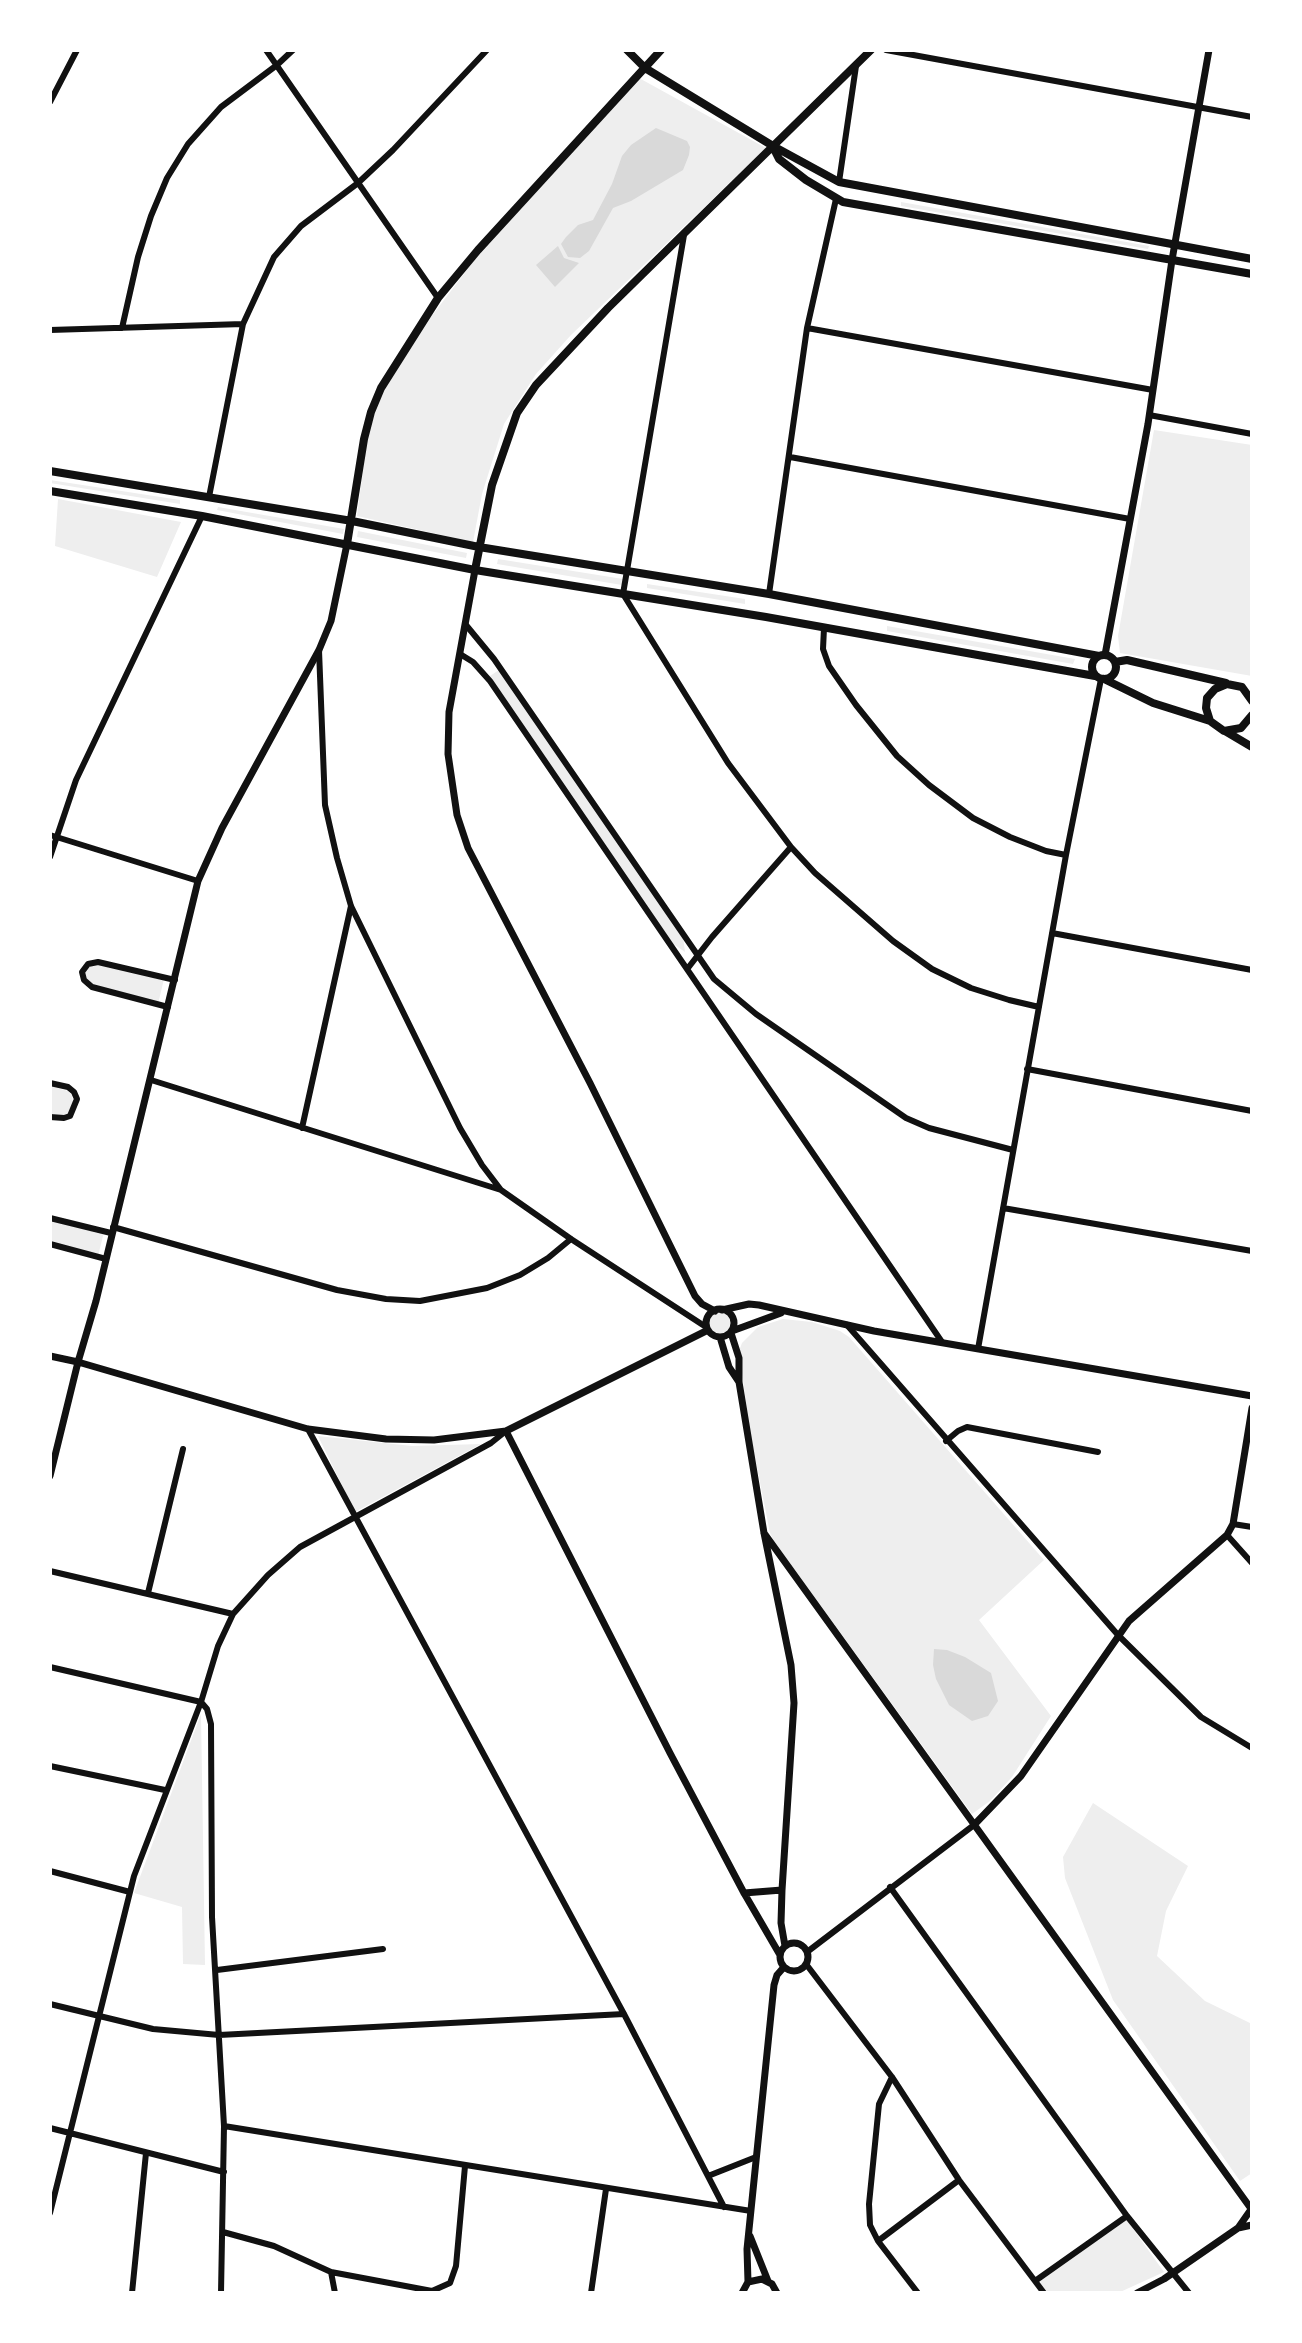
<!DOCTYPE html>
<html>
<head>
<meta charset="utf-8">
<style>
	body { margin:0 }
	#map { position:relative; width:1302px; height:2343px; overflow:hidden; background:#fff; font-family:"Fira Sans Condensed",sans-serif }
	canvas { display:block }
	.frame { position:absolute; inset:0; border:52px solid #fff; pointer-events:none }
</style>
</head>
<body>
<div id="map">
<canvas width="1302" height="2343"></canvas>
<div class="frame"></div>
</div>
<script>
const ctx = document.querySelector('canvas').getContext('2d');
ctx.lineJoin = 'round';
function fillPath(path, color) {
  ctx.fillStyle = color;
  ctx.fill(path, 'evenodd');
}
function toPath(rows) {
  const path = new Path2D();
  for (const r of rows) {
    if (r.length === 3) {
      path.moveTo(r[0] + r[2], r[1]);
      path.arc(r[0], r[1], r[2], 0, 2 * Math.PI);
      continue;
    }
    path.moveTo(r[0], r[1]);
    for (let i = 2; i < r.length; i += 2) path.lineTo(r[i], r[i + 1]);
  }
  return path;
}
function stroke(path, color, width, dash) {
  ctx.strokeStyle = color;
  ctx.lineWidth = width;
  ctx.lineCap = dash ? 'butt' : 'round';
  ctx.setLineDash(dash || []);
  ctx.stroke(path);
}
fillPath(toPath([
	[639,78,766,148,571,335,536,374,504,424,482,494,473,542,357,516,367,440,374,416,384,390,431,317,473,262],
	[901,202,1149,246,1148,249,901,206],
	[1154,430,1252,445,1252,676,1120,653,1118,636],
	[50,480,180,500,180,504,50,483],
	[58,499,181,522,157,577,55,546],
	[218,507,344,529,343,534,217,510],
	[358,531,467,553,466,558,357,537],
	[498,559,623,579,622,585,497,564],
	[647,584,745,599,745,604,647,588],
	[887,626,1075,659,1073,664,887,631],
	[499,670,683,937,685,952,672,943,490,676],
	[94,963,164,979,158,1004,94,987,85,981,85,968],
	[50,1086,68,1091,72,1096,73,1102,68,1113,60,1117,50,1113],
	[50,1218,104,1232,98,1256,50,1243],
	[719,1323,11],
	[783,1319,812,1322,840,1331,849,1337,1044,1560,979,1620,1051,1716,1012,1777,990,1801,972,1814,774,1541,770,1533,750,1432,739,1351,742,1343,758,1327],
	[318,1436,412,1446,481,1444,355,1512],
	[201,1714,205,1965,183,1964,182,1907,134,1893],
	[1093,1803,1188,1866,1166,1911,1157,1956,1205,2001,1252,2024,1252,2173,1240,2181,1113,2000,1065,1878,1063,1857],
	[1126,2219,1164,2272,1118,2293,1046,2293,1037,2282]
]), '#eee');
fillPath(toPath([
	[656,128,687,141,690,147,689,155,683,170,631,201,613,208,589,251,580,258,568,257,561,244,566,237,578,225,593,220,612,184,622,156,631,145],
	[558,246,564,258,579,263,555,287,536,265],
	[934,1649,947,1650,965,1657,991,1673,998,1701,988,1716,972,1721,949,1705,936,1679,933,1665]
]), '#d9d9d9');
stroke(toPath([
	[266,50,438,298],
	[886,50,1252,117],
	[50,102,77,50],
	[839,182,856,66],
	[684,235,623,594,728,763,791,847,815,873,893,941,932,969,971,988,1009,1000,1039,1007],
	[122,328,138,257,151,216,167,178,188,144,221,107,277,65,293,50],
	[807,328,1153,390],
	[50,330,243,324],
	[1149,415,1252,434],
	[790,457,1130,519],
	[209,497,243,324,274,257,301,226,358,183,393,150,487,50],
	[769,594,807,328,836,199],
	[466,625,494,659,714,979,756,1014,906,1118,929,1128,1013,1150],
	[824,628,823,649,829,666,856,705,897,756,929,785,973,818,1010,837,1046,851,1066,855],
	[319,650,325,805,337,858,351,906,460,1128,482,1165,501,1190,571,1239,706,1327],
	[460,654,473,662,490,681,942,1342],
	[50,835,198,881],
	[50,857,76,780,202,516],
	[1052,933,1252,970],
	[688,968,712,937,791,847],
	[168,1007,92,987,84,980,82,972,88,964,98,962,175,980],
	[1027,1069,1252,1111],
	[151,1080,501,1190],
	[50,1083,68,1087,74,1092,77,1099,70,1116,64,1118,50,1117],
	[302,1128,351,906],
	[1003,1208,1252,1251],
	[50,1218,111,1233],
	[113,1227,337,1290,386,1299,420,1301,487,1288,520,1275,548,1258,571,1239],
	[50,1244,106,1259],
	[847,1325,1118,1635,1201,1717,1252,1748],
	[978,1349,1066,855,1101,679],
	[308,1429,624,2014,724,2207],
	[946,1441,958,1431,967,1427,1098,1452],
	[1233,1524,1252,1527],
	[1227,1535,1252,1563],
	[50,1571,233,1614],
	[148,1593,183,1449],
	[50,1667,201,1702,134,1876,50,2213],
	[50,1766,165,1790],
	[50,1871,130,1892],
	[890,1887,1127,2216,1189,2293],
	[807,1952,974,1825],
	[806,1964,892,2077,959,2180,1044,2293],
	[217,1970,383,1949],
	[50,2004,153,2029,219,2035,624,2014],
	[892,2077,879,2104,869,2204,870,2225,878,2241,918,2293],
	[224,2126,751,2211],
	[50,2128,224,2172],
	[708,2176,756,2157],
	[223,2232,274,2246,331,2272,335,2293],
	[878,2241,959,2180],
	[331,2272,432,2291,450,2283,456,2266,465,2166],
	[1035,2281,1127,2216],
	[132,2293,146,2153],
	[221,2293,224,2126,212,1917,211,1724,207,1709,201,1702,218,1646,233,1614,242,1604,268,1575,300,1547,491,1443,506,1431],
	[591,2293,606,2189]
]), '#111', 6);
stroke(toPath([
	[475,570,449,712,448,754,457,815,468,848,590,1083,695,1296,702,1304,715,1311],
	[1105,655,1148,424,1172,260,1209,50],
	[720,1323,14],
	[722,1310,749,1304,759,1305,874,1331,1252,1396],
	[732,1331,781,1313],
	[731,1333,739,1358,739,1382,764,1533,791,1665,794,1703,782,1890,781,1923,785,1946],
	[720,1337,729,1367,739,1382],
	[50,1356,78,1362,308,1429,386,1439,434,1440,506,1431,708,1330],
	[506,1431,670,1753,744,1893,780,1955],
	[50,1476,78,1362,96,1301,198,881,222,828,319,650,331,621,347,544],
	[764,1533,1252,2210],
	[974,1825,1021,1776,1129,1621,1227,1535,1233,1524,1252,1408],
	[744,1893,782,1890],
	[794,1957,14],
	[1238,2228,1252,2225],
	[750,2236,768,2281],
	[748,2282,747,2249,774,1985,777,1975,784,1967],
	[742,2293,748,2282,762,2279,772,2284,777,2293],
	[1137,2293,1164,2279,1238,2228,1252,2208]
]), '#111', 7);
stroke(toPath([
	[627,50,645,68,773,146,839,182,1252,259],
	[773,147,779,159,806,180,843,202,1252,274],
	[50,471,352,521,479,547,769,594,1099,656],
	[50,491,202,516,475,570,766,617,1095,676],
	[347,544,364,439,371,412,381,388,438,298,478,250,661,50],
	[475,570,492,485,517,413,536,385,608,308,871,50],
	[1104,667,12],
	[1115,662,1127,660,1226,683],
	[1104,679,1153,703,1210,721],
	[1252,701,1242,687,1227,684,1215,689,1207,698,1206,708,1210,721,1224,731,1241,728,1252,715],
	[1225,731,1252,747]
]), '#111', 8);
</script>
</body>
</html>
